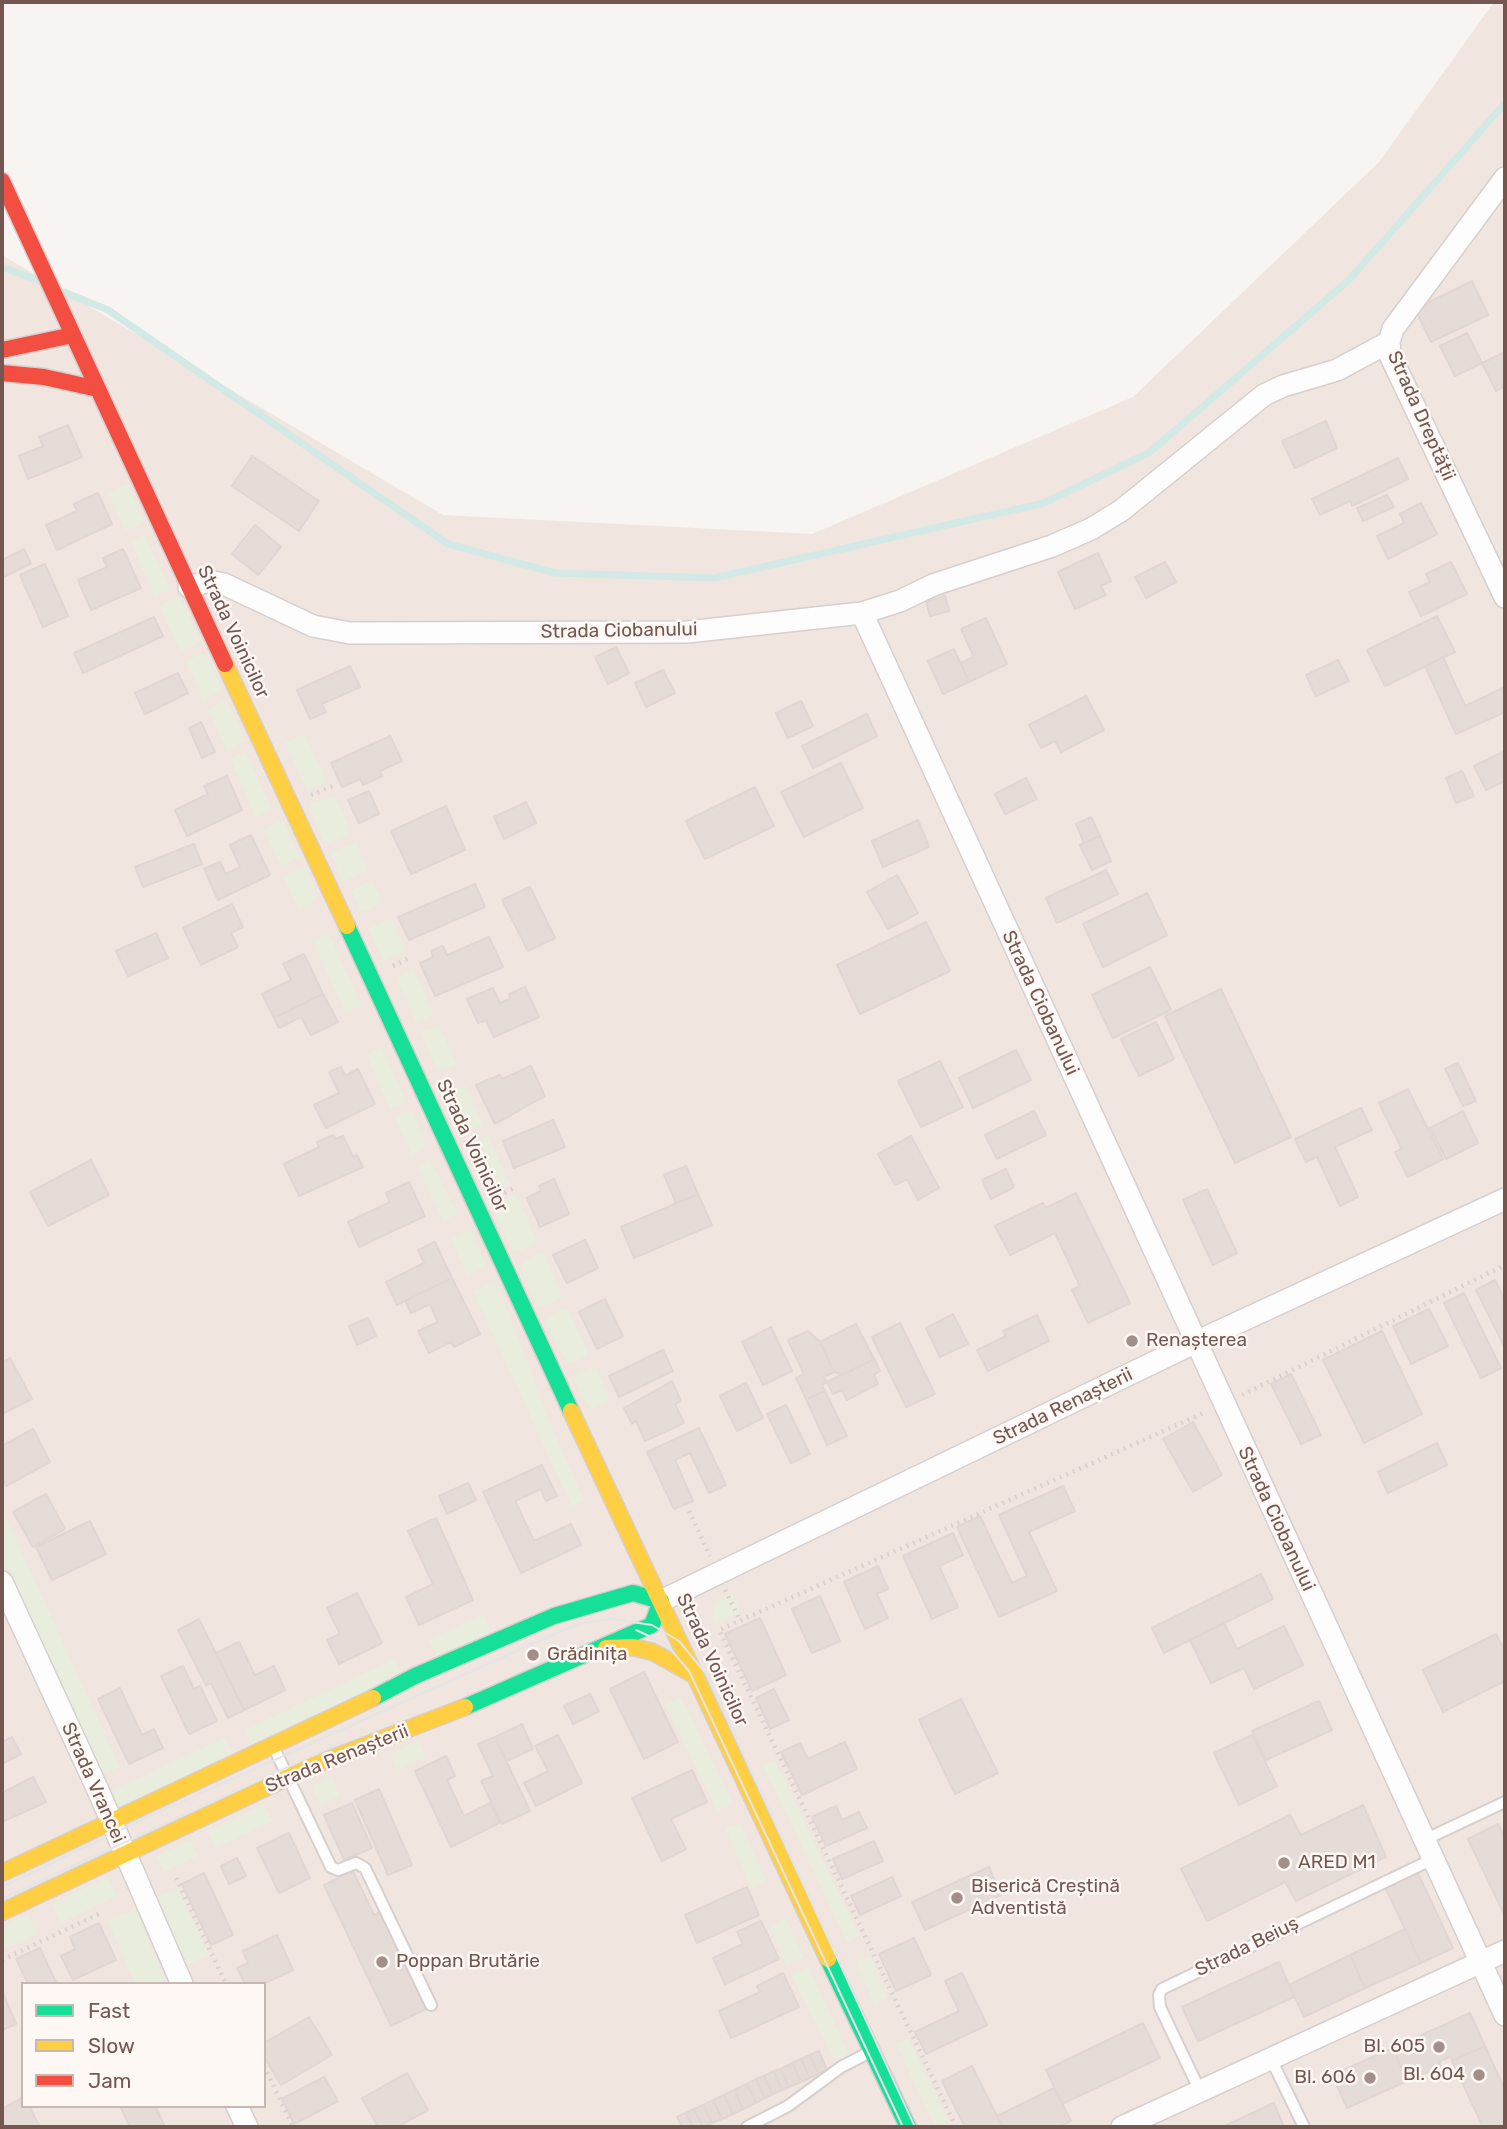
<!DOCTYPE html>
<html>
<head>
<meta charset="utf-8">
<style>
	body { margin:0 }
	#map { position:relative; width:1507px; height:2129px; overflow:hidden; background:#f8f4f1; font-family:Rubik,sans-serif }
	canvas { display:block }
	.frame { position:absolute; inset:0; border:4px solid #755752; pointer-events:none }
	.legend { position:absolute; left:21px; top:1982px; width:245px; height:126px; box-sizing:border-box; background:#fef8f4; border:2px solid #c7b8b3; margin:0; padding:9px 12px; list-style:none; font-size:21px; color:#755752 }
	.legend li { display:flex; align-items:center; gap:14px; height:35px }
	.legend b { width:35px; border:2px solid #c7b8b3 }
</style>
</head>
<body>
<div id="map">
<canvas width="1507" height="2129"></canvas>
<div class="frame"></div>
<ul class="legend">
<li><b style="height:9px;background:#16e098"></b>Fast</li>
<li><b style="height:9px;background:#ffcf43"></b>Slow</li>
<li><b style="height:9px;background:#f24e42"></b>Jam</li>
</ul>
</div>
<script>
const ctx = document.querySelector('canvas').getContext('2d');
ctx.lineJoin = 'round';
function fillPath(path, color) {
  ctx.fillStyle = color;
  ctx.fill(path, 'evenodd');
}
function toPath(rows) {
  const path = new Path2D();
  for (const r of rows) {
    path.moveTo(r[0], r[1]);
    for (let i = 2; i < r.length; i += 2) path.lineTo(r[i], r[i + 1]);
  }
  return path;
}
function stroke(path, color, width, dash) {
  ctx.strokeStyle = color;
  ctx.lineWidth = width;
  ctx.lineCap = dash ? 'butt' : 'round';
  ctx.setLineDash(dash || []);
  ctx.stroke(path);
}
function write(font, color, halo, rows, align = 'center') {
  ctx.font = font + ' Rubik,sans-serif';
  ctx.lineWidth = 5;
  ctx.setLineDash([]);
  ctx.textBaseline = 'middle';
  ctx.strokeStyle = halo;
  ctx.fillStyle = color;
  for (const [text, x, y, turn = 0] of rows) {
    ctx.save();
    ctx.translate(x, y);
    ctx.rotate((+turn || 0) * Math.PI / 180);
    ctx.textAlign = isNaN(turn) ? turn : align;
    if (halo) ctx.strokeText(text, 0, 0);
    ctx.fillText(text, 0, 0);
    ctx.restore();
  }
}
fillPath(toPath([
	[1494,2,1505,2,1505,2127,2,2127,2,255,443,515,812,534,1133,397,1379,162],
	[23,1984,264,1984,264,2106,23,2106]
]), '#f0e5df');
fillPath(toPath([
	[128,484,145,522,126,531,108,493],
	[145,535,170,589,155,596,130,542],
	[177,598,182,601,201,642,180,651,159,606],
	[201,653,207,656,223,690,203,699,186,662],
	[224,701,229,704,246,741,227,750,208,710],
	[305,734,327,782,307,791,285,742],
	[246,752,272,809,256,817,230,759],
	[331,797,336,799,350,829,348,834,328,843,323,840,309,809,311,804],
	[280,821,284,822,300,857,281,866,264,830],
	[356,842,368,870,342,882,330,853],
	[301,868,306,869,318,896,316,901,298,909,283,876],
	[373,881,383,903,361,912,351,890],
	[391,918,406,951,383,961,368,929],
	[329,933,362,1006,345,1013,313,941],
	[414,970,434,1015,416,1023,396,978],
	[439,1025,457,1064,438,1072,420,1033],
	[382,1047,407,1102,390,1109,366,1055],
	[466,1085,483,1124,466,1132,448,1093],
	[407,1111,412,1112,427,1145,412,1156,394,1117],
	[488,1136,510,1184,493,1191,472,1143],
	[430,1159,458,1214,443,1221,418,1167],
	[513,1195,518,1197,536,1238,535,1244,517,1252,511,1249,493,1210,494,1204],
	[471,1230,487,1266,467,1275,450,1239],
	[539,1253,544,1255,562,1295,560,1299,543,1306,537,1305,519,1266],
	[497,1281,547,1415,584,1500,572,1508,473,1291],
	[564,1309,569,1311,587,1350,587,1356,568,1364,545,1323,548,1316],
	[592,1368,596,1369,609,1397,608,1401,590,1410,574,1380,576,1375],
	[2,1509,120,1767,100,1776,2,1562],
	[732,1593,741,1612,714,1625,711,1617,714,1607,720,1599],
	[483,1614,492,1633,438,1659,429,1640],
	[395,1659,404,1676,251,1745,245,1730],
	[681,1697,733,1804,717,1811,665,1704],
	[224,1738,233,1753,118,1808,107,1793],
	[419,1741,426,1757,397,1770,390,1754],
	[775,1760,860,1936,847,1942,763,1766],
	[331,1775,340,1796,320,1805,314,1794,314,1784],
	[264,1804,273,1821,215,1848,207,1831],
	[740,1823,767,1882,752,1889,725,1829],
	[191,1840,198,1856,163,1872,156,1856],
	[108,1877,117,1896,60,1923,51,1904],
	[178,1889,210,1955,186,1966,155,1898],
	[136,1909,167,1984,135,1984,107,1920],
	[28,1914,37,1934,4,1949,2,1926],
	[786,1919,804,1957,786,1965,770,1927],
	[870,1956,888,1997,874,2003,856,1962],
	[808,1967,850,2056,837,2064,791,1976],
	[909,2038,951,2127,935,2127,896,2044]
]), '#e9eddd');
stroke(toPath([
	[2,267,37,280],
	[64,292,108,310,448,544,555,573,714,578,1044,503,1150,452,1349,280,1505,103]
]), '#d3e9e6', 7);
const building = toPath([
	[1472,281,1488,315,1431,342,1415,309,1472,281],
	[1467,333,1482,363,1455,376,1440,346,1467,333],
	[1505,352,1505,386,1496,391,1482,363,1505,352],
	[1326,421,1337,448,1295,468,1282,441,1326,421],
	[68,425,82,457,28,479,19,456,43,446,39,437,68,425],
	[252,456,319,501,299,531,232,486,252,456],
	[1398,458,1408,479,1352,506,1350,501,1320,515,1312,499,1398,458],
	[98,493,112,524,57,550,46,525,77,511,74,504,98,493],
	[1387,495,1394,507,1363,521,1357,508,1387,495],
	[1421,503,1437,534,1388,559,1377,536,1404,523,1400,514,1421,503],
	[255,525,281,547,258,575,232,554,255,525],
	[24,549,31,563,2,578,2,560,24,549],
	[123,549,141,588,91,610,78,580,107,567,103,558,123,549],
	[1098,553,1111,581,1101,586,1106,595,1075,609,1058,572,1098,553],
	[1165,562,1176,582,1146,598,1135,577,1165,562],
	[1451,562,1467,594,1421,616,1409,592,1430,582,1426,574,1451,562],
	[45,564,68,616,43,627,20,575,45,564],
	[945,596,949,611,930,616,926,601,945,596],
	[1437,616,1455,652,1385,686,1367,650,1437,616],
	[154,617,163,636,83,673,74,653,154,617],
	[986,618,1007,664,969,682,961,663,974,657,961,629,986,618],
	[616,647,629,673,608,684,595,657,616,647],
	[954,649,969,682,943,694,928,661,954,649],
	[1443,657,1465,706,1505,687,1505,712,1456,734,1425,666,1443,657],
	[1338,660,1349,681,1316,696,1306,675,1338,660],
	[350,666,360,687,322,704,326,712,310,719,297,690,350,666],
	[663,670,675,693,646,707,635,683,663,670],
	[178,673,188,693,145,714,135,693,178,673],
	[1086,696,1104,730,1061,752,1055,741,1041,748,1029,725,1086,696],
	[801,701,813,726,788,738,776,713,801,701],
	[867,714,877,736,813,768,802,746,867,714],
	[201,722,215,752,202,758,189,728,201,722],
	[390,736,402,761,380,771,382,776,363,785,360,779,342,787,331,763,390,736],
	[1505,751,1505,781,1486,790,1474,766,1505,751],
	[841,763,863,808,804,837,781,792,841,763],
	[1462,771,1474,796,1456,803,1446,778,1462,771],
	[227,776,242,810,187,836,175,810,208,794,204,786,227,776],
	[1026,778,1037,799,1005,814,995,794,1026,778],
	[755,787,774,826,705,859,686,821,755,787],
	[369,791,379,814,359,823,348,800,369,791],
	[526,802,536,823,504,839,494,817,526,802],
	[446,806,465,850,411,874,391,831,446,806],
	[1091,817,1100,836,1084,843,1076,824,1091,817],
	[918,820,929,847,883,867,872,841,918,820],
	[251,835,270,875,218,900,204,869,220,862,226,874,240,867,230,845,251,835],
	[1100,836,1111,861,1092,870,1080,845,1100,836],
	[194,844,202,864,143,887,135,867,194,844],
	[1106,870,1118,894,1057,923,1046,898,1106,870],
	[897,875,918,913,888,929,867,892,897,875],
	[475,884,485,907,409,940,398,917,475,884],
	[530,887,555,938,528,951,502,900,530,887],
	[1147,893,1167,935,1103,967,1083,924,1147,893],
	[232,904,243,927,231,933,238,947,201,965,183,928,232,904],
	[926,922,950,971,860,1014,837,965,926,922],
	[156,933,168,958,128,976,116,951,156,933],
	[489,937,503,967,435,996,420,963,433,957,431,951,443,946,447,955,489,937],
	[304,954,323,994,274,1018,262,994,291,980,283,964,304,954],
	[1150,967,1171,1010,1113,1038,1092,995,1150,967],
	[525,987,539,1017,494,1037,486,1020,478,1023,467,999,493,988,500,1003,510,999,509,994,525,987],
	[1221,989,1291,1137,1235,1163,1165,1016,1221,989],
	[323,994,338,1022,311,1035,301,1017,279,1028,274,1018,323,994],
	[1156,1022,1174,1059,1139,1076,1121,1039,1156,1022],
	[1016,1050,1031,1080,973,1108,959,1078,1016,1050],
	[940,1061,963,1107,921,1127,898,1081,940,1061],
	[1458,1063,1476,1101,1463,1106,1445,1069,1458,1063],
	[531,1066,545,1096,495,1124,476,1085,500,1075,502,1079,531,1066],
	[341,1067,345,1076,358,1069,375,1104,326,1128,314,1105,339,1093,329,1072,341,1067],
	[1408,1089,1443,1159,1408,1177,1395,1152,1402,1149,1379,1103,1408,1089],
	[1361,1108,1372,1130,1335,1147,1358,1197,1340,1206,1317,1157,1306,1162,1295,1139,1361,1108],
	[1034,1111,1046,1135,997,1159,985,1135,1034,1111],
	[1463,1111,1478,1143,1446,1159,1430,1128,1463,1111],
	[553,1120,565,1147,514,1168,503,1141,553,1120],
	[333,1135,336,1139,343,1136,353,1157,357,1155,363,1167,299,1196,284,1164,319,1147,317,1142,333,1135],
	[911,1136,939,1188,918,1200,907,1179,895,1185,878,1154,911,1136],
	[91,1160,109,1195,48,1226,30,1192,91,1160],
	[686,1166,698,1194,676,1203,664,1175,686,1166],
	[1006,1169,1014,1187,991,1199,982,1180,1006,1169],
	[554,1179,569,1214,540,1227,527,1198,541,1191,539,1186,554,1179],
	[409,1182,425,1216,359,1247,348,1222,390,1202,386,1193,409,1182],
	[1207,1189,1237,1253,1213,1265,1183,1200,1207,1189],
	[1076,1193,1130,1303,1088,1323,1072,1290,1080,1286,1055,1233,1010,1255,995,1226,1043,1203,1046,1208,1076,1193],
	[698,1194,712,1225,634,1258,621,1227,698,1194],
	[585,1240,598,1268,567,1283,553,1255,585,1240],
	[435,1242,452,1278,397,1305,386,1282,424,1263,418,1250,435,1242],
	[452,1278,480,1334,454,1347,451,1342,429,1353,418,1331,438,1322,430,1304,411,1313,405,1301,452,1278],
	[1495,1280,1505,1301,1505,1348,1476,1290,1495,1280],
	[1464,1293,1501,1368,1481,1378,1444,1303,1464,1293],
	[605,1299,623,1336,597,1349,579,1312,605,1299],
	[1429,1309,1448,1346,1411,1364,1393,1326,1429,1309],
	[953,1314,968,1344,940,1357,926,1328,953,1314],
	[1037,1315,1049,1341,988,1371,977,1350,1006,1336,1003,1331,1037,1315],
	[368,1318,376,1336,357,1345,349,1326,368,1318],
	[900,1323,935,1394,906,1407,872,1337,900,1323],
	[856,1324,874,1359,843,1375,834,1372,820,1342,856,1324],
	[771,1327,792,1371,763,1385,742,1342,771,1327],
	[808,1331,820,1342,834,1372,824,1377,827,1382,822,1385,825,1391,806,1399,796,1378,804,1374,788,1340,808,1331],
	[1382,1331,1422,1414,1364,1443,1323,1360,1382,1331],
	[663,1350,673,1371,619,1397,609,1376,663,1350],
	[10,1358,32,1399,2,1414,2,1363,10,1358],
	[874,1359,880,1371,874,1375,878,1384,847,1400,842,1390,833,1394,827,1382,874,1359],
	[1291,1374,1321,1435,1301,1444,1271,1384,1291,1374],
	[672,1381,681,1401,675,1404,684,1423,645,1441,636,1421,632,1424,624,1408,672,1381],
	[746,1383,763,1418,737,1431,720,1396,746,1383],
	[825,1391,847,1436,827,1445,806,1399,825,1391],
	[786,1405,810,1454,791,1463,767,1414,786,1405],
	[1193,1422,1222,1475,1193,1492,1163,1439,1193,1422],
	[699,1428,726,1485,709,1493,690,1453,675,1460,693,1501,674,1509,647,1452,699,1428],
	[33,1429,50,1462,6,1486,2,1478,2,1446,33,1429],
	[1437,1443,1447,1465,1388,1493,1378,1472,1437,1443],
	[542,1465,557,1496,546,1501,541,1489,515,1501,534,1541,571,1524,581,1545,521,1573,483,1492,542,1465],
	[468,1483,476,1500,447,1514,439,1496,468,1483],
	[1063,1486,1075,1511,1029,1532,1057,1591,999,1617,957,1527,980,1516,1012,1583,1027,1576,999,1515,1063,1486],
	[46,1494,65,1529,33,1547,13,1512,46,1494],
	[436,1518,473,1600,419,1625,406,1597,433,1584,408,1531,436,1518],
	[90,1521,106,1554,52,1580,36,1547,90,1521],
	[953,1533,963,1555,939,1566,958,1607,932,1619,903,1556,953,1533],
	[878,1566,888,1589,877,1594,888,1618,865,1629,844,1582,878,1566],
	[1261,1574,1273,1599,1164,1653,1152,1628,1261,1574],
	[357,1593,382,1643,339,1664,327,1640,340,1634,327,1608,357,1593],
	[820,1596,840,1641,812,1653,792,1609,820,1596],
	[760,1618,786,1675,752,1691,725,1634,760,1618],
	[199,1619,244,1710,228,1718,211,1683,206,1685,178,1630,199,1619],
	[1224,1623,1237,1649,1284,1626,1303,1665,1254,1689,1244,1668,1211,1683,1190,1640,1224,1623],
	[1496,1634,1505,1652,1505,1681,1443,1712,1423,1670,1496,1634],
	[239,1642,255,1675,274,1666,285,1690,244,1710,216,1653,239,1642],
	[183,1666,194,1689,200,1686,217,1721,189,1734,161,1676,183,1666],
	[644,1672,678,1742,644,1759,610,1689,644,1672],
	[120,1688,142,1735,154,1729,163,1748,129,1764,98,1699,120,1688],
	[774,1689,789,1720,770,1729,756,1698,774,1689],
	[590,1694,599,1711,573,1724,564,1706,590,1694],
	[961,1699,998,1773,955,1794,919,1720,961,1699],
	[1319,1701,1332,1730,1266,1760,1252,1731,1319,1701],
	[522,1724,533,1749,506,1761,495,1737,522,1724],
	[558,1735,582,1783,536,1806,524,1783,548,1771,535,1746,558,1735],
	[1252,1735,1277,1786,1239,1805,1214,1753,1252,1735],
	[12,1737,21,1754,2,1764,2,1742,12,1737],
	[495,1737,530,1811,502,1824,481,1781,493,1776,478,1744,495,1737],
	[845,1742,857,1769,802,1795,781,1752,800,1743,808,1759,845,1742],
	[446,1756,455,1776,447,1780,464,1816,490,1803,499,1823,451,1847,415,1771,446,1756],
	[692,1770,707,1802,671,1819,686,1849,662,1861,632,1798,692,1770],
	[33,1777,46,1802,2,1822,2,1793,33,1777],
	[379,1789,412,1865,388,1875,355,1800,379,1789],
	[352,1803,372,1848,344,1860,324,1815,352,1803],
	[1363,1805,1386,1857,1296,1901,1285,1882,1207,1921,1181,1869,1290,1815,1301,1835,1363,1805],
	[836,1806,842,1820,859,1812,867,1828,826,1846,812,1817,836,1806],
	[1498,1824,1505,1838,1505,1916,1468,1839,1498,1824],
	[289,1833,310,1878,279,1893,257,1848,289,1833],
	[874,1841,883,1861,842,1879,833,1859,874,1841],
	[237,1858,246,1876,229,1884,221,1866,237,1858],
	[989,1867,1001,1895,925,1930,912,1902,989,1867],
	[353,1871,374,1915,380,1912,426,2009,391,2026,324,1885,353,1871],
	[1417,1871,1453,1948,1421,1963,1385,1887,1417,1871],
	[204,1873,233,1935,211,1945,182,1884,204,1873],
	[892,1877,901,1896,860,1915,851,1896,892,1877],
	[747,1887,759,1915,697,1943,685,1915,747,1887],
	[761,1921,779,1959,725,1984,713,1958,743,1944,737,1932,761,1921],
	[99,1923,116,1960,73,1980,61,1956,75,1949,70,1937,99,1923],
	[1405,1929,1421,1963,1365,1988,1350,1955,1405,1929],
	[277,1935,293,1970,263,1984,245,1984,237,1968,248,1963,243,1951,277,1935],
	[914,1938,931,1975,896,1991,879,1954,914,1938],
	[40,1948,57,1984,28,1984,16,1959,40,1948],
	[1350,1955,1365,1988,1304,2017,1289,1985,1350,1955],
	[1279,1962,1294,1997,1198,2041,1182,2007,1279,1962],
	[783,1973,799,2007,731,2038,719,2011,760,1992,757,1986,783,1973],
	[962,1973,987,2025,926,2054,915,2032,959,2011,945,1981,962,1973],
	[2,1991,16,2024,2,2030,2,1991],
	[1470,2013,1485,2046,1452,2061,1451,2056,1439,2062,1441,2066,1407,2081,1393,2048,1470,2013],
	[309,2017,332,2055,281,2085,264,2057,264,2043,309,2017],
	[1143,2023,1160,2058,1062,2104,1046,2070,1143,2023],
	[1485,2046,1505,2090,1505,2127,1483,2127,1452,2061,1485,2046],
	[1393,2048,1407,2081,1347,2108,1332,2075,1393,2048],
	[819,2051,827,2070,818,2074,810,2055,819,2051],
	[810,2055,818,2074,810,2078,801,2059,810,2055],
	[801,2059,810,2078,801,2082,792,2063,801,2059],
	[792,2063,801,2082,789,2087,781,2069,792,2063],
	[972,2066,997,2116,1003,2127,965,2127,942,2081,972,2066],
	[781,2069,789,2087,782,2090,774,2071,781,2069],
	[774,2071,782,2090,773,2094,764,2076,774,2071],
	[407,2073,428,2110,397,2127,378,2127,362,2098,407,2073],
	[764,2076,773,2094,765,2098,756,2079,764,2076],
	[324,2077,338,2101,294,2124,282,2099,324,2077],
	[756,2079,765,2098,756,2103,747,2084,756,2079],
	[747,2084,756,2103,743,2109,734,2090,747,2084],
	[1054,2088,1071,2121,1057,2127,1003,2127,997,2116,1054,2088],
	[734,2090,743,2109,733,2114,724,2095,734,2090],
	[724,2095,733,2114,722,2119,713,2100,724,2095],
	[23,2097,23,2106,29,2106,40,2127,2,2127,2,2109,23,2097],
	[713,2100,722,2119,712,2123,703,2105,713,2100],
	[1274,2103,1284,2127,1222,2127,1274,2103],
	[703,2105,712,2123,703,2127,694,2109,703,2105],
	[120,2106,155,2106,165,2127,130,2127,120,2106],
	[694,2109,703,2127,693,2127,686,2113,694,2109],
	[686,2113,693,2127,682,2127,677,2117,686,2113]
]);
fillPath(building, '#e5dcd8');
stroke(building, '#e1d6d3', 2);
const lane = toPath([
	[274,1748,331,1867,338,1870,356,1863,365,1868,431,2005],
	[1424,1840,1505,1802],
	[1271,2059,1304,2127],
	[1200,2091,1160,2007,1159,1995,1162,1989,1433,1859],
	[747,2127,788,2106,841,2067,870,2052]
]);
const street = toPath([
	[1505,178,1393,329,1389,342,1390,355,1505,597],
	[189,587,209,581,224,584,313,626,350,633,687,632,862,613,1505,2015],
	[862,613,900,601,933,585,1052,546,1091,529,1122,510,1264,395,1283,386,1337,370,1389,342],
	[2,1582,97,1788,182,1984],
	[661,1601,1196,1342,1505,1199],
	[237,2106,247,2127],
	[1122,2127,1505,1951]
]);
const fast = toPath([
	[347,926,571,1411],
	[373,1698,415,1676,554,1616,633,1593,661,1601,652,1625,465,1707],
	[828,1959,908,2127]
]);
const slow = toPath([
	[225,664,347,926],
	[571,1411,828,1959],
	[606,1648,633,1647,653,1652,696,1676],
	[2,1873,373,1698],
	[2,1912,312,1766,465,1707]
]);
const jam = toPath([
	[2,181,225,664],
	[2,350,73,335],
	[2,373,44,377,98,389]
]);
stroke(lane, '#d7cfcd', 14);
stroke(street, '#d7cfcd', 24);
stroke(fast, '#d8cfcd', 19);
stroke(slow, '#d8cfcd', 19);
stroke(jam, '#d8cfcd', 19);
stroke(toPath([
	[311,795,333,786],
	[393,966,411,957],
	[498,1196,516,1187],
	[1242,1395,1505,1265],
	[689,1511,710,1556],
	[725,1590,740,1620],
	[176,1878,226,1984],
	[2,1960,101,1913],
	[264,2066,293,2127],
	[956,2127,719,1630,1206,1412]
]), '#dad2d0', 4.5, [2, 5]);
stroke(lane, '#fefdfd', 10);
stroke(street, '#fefdfd', 21);
stroke(fast, '#16e098', 16);
stroke(slow, '#ffcf43', 16);
stroke(jam, '#f24e42', 16);
stroke(toPath([
	[636,1630,666,1644,689,1671,903,2127],
	[2,1887,139,1821,561,1631,586,1622,611,1619,652,1625,679,1641,707,1675,915,2127],
	[2,1899,342,1742]
]), '#e5e4e6', 2);
for (const [x, y, r, color] of [
	[1132,1341,7,"#a38e8a"],
	[533,1655,7,"#a38e8a"],
	[1284,1863,7,"#a38e8a"],
	[957,1898,7,"#a38e8a"],
	[382,1962,7,"#a38e8a"],
	[1439,2047,7,"#a38e8a"],
	[1479,2075,7,"#a38e8a"],
	[1370,2078,7,"#a38e8a"]
]) {
  const dot = new Path2D();
  dot.arc(x, y, r, 0, 2 * Math.PI);
  ctx.fillStyle = color;
  ctx.fill(dot);
  stroke(dot, '#fef8f4', 2.5);
}
write('19px', '#755752', '#fef8f4', [
	["Strada Dreptății",1421,416,66],
	["Strada Ciobanului",619,631,-1],
	["Strada Voinicilor",233,632,65],
	["Strada Ciobanului",1040,1003,65],
	["Strada Voinicilor",472,1146,65],
	["Strada Renașterii",1063,1407,-26],
	["Strada Ciobanului",1276,1519,65],
	["Strada Voinicilor",712,1660,65],
	["Strada Renașterii",337,1759,-22],
	["Strada Vrancei",93,1783,66],
	["Strada Beiuș",1247,1947,-26]
]);
write('19px', '#755752', '#fef8f4', [
	["Renașterea",1146,1341],
	["Grădinița",547,1655],
	["ARED M1",1298,1863],
	["Biserică Creștină",971,1887],
	["Adventistă",971,1909],
	["Poppan Brutărie",396,1962],
	["Bl. 605",1425,2047,"right"],
	["Bl. 604",1465,2075,"right"],
	["Bl. 606",1356,2078,"right"]
], 'left');
</script>
</body>
</html>
